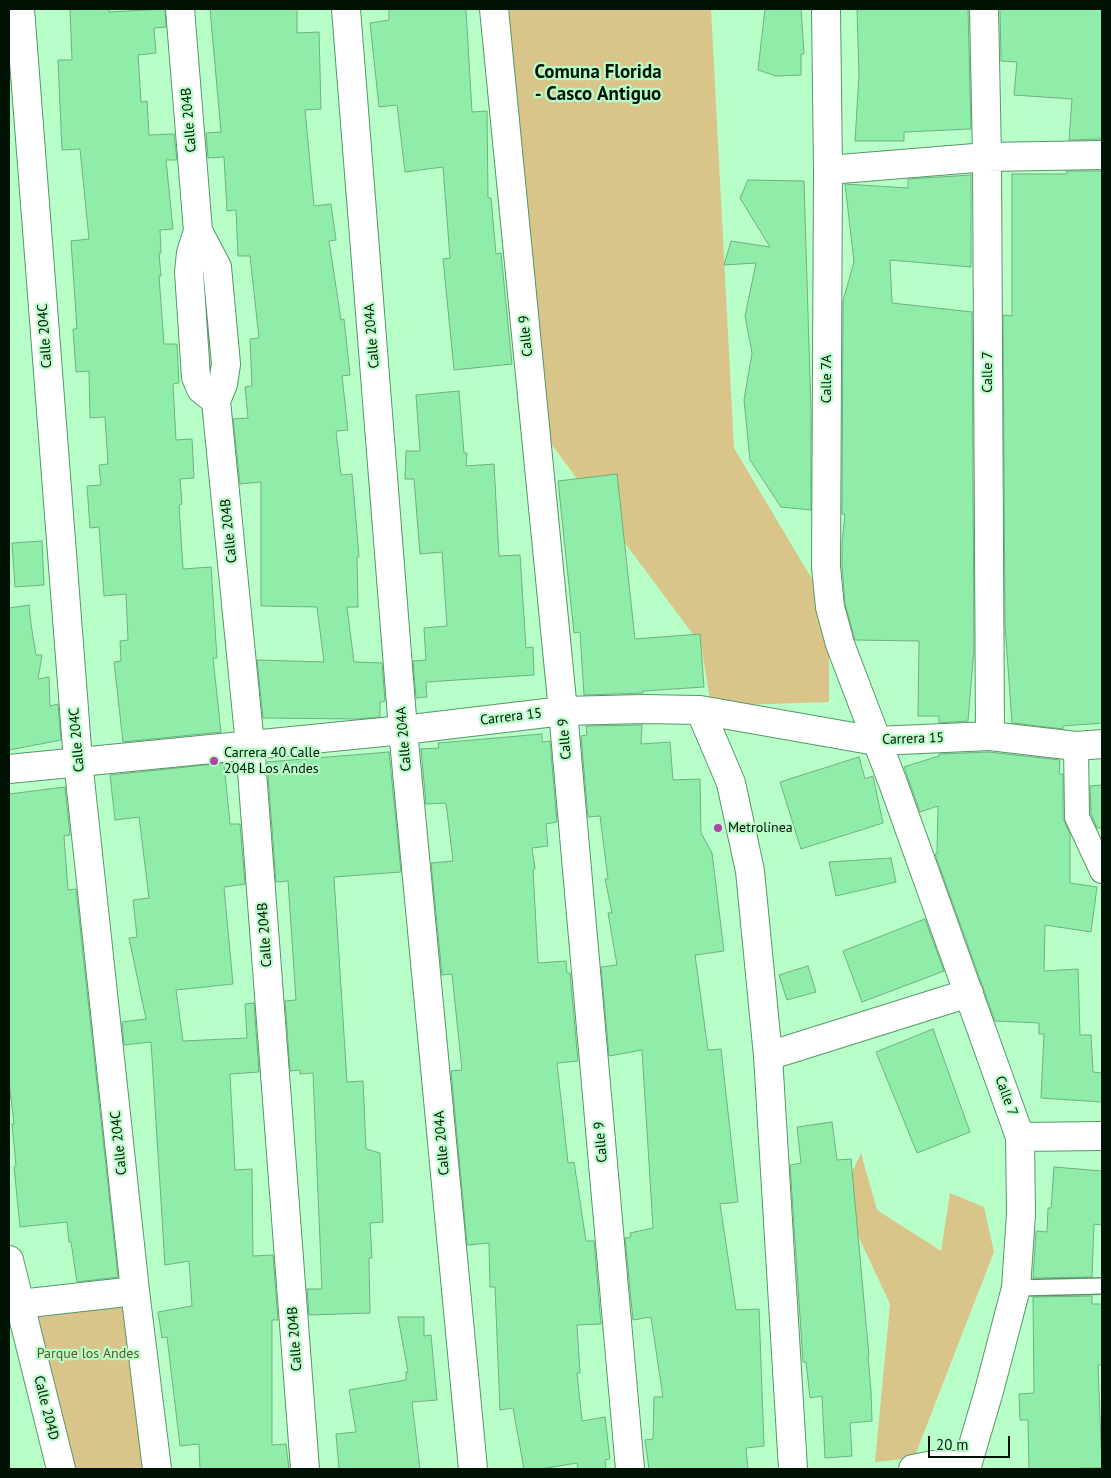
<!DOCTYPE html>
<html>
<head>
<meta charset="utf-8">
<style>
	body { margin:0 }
	#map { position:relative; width:1111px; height:1478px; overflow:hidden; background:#b8fec8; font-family:"PT Sans",sans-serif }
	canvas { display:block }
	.frame { position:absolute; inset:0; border:10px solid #001203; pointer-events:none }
	.scale { position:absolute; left:928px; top:1436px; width:82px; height:22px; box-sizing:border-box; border:2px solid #001203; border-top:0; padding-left:6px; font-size:15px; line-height:18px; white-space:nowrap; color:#001203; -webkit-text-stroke:4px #b8fec8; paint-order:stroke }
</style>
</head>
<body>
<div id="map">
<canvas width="1111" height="1478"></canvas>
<div class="frame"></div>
<div class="scale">20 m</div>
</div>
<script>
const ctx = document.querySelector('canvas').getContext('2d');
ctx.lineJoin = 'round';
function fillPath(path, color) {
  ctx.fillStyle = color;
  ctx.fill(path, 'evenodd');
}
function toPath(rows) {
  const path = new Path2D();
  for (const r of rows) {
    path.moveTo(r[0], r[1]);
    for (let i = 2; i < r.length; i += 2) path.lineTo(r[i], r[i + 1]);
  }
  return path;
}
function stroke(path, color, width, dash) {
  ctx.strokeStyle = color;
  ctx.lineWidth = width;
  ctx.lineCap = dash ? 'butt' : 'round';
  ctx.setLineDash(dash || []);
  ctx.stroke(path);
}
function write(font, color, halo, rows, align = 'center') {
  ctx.font = font + ' "PT Sans",sans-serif';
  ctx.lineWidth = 4.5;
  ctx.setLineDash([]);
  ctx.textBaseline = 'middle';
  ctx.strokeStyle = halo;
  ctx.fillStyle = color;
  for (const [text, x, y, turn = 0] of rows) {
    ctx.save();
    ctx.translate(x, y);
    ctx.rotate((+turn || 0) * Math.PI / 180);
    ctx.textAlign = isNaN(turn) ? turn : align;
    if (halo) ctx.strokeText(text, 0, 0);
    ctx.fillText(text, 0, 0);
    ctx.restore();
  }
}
fillPath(toPath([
	[503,9,711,9,734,448,819,591,829,635,829,702,711,706,701,645,537,425],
	[861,1153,877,1210,941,1251,950,1193,984,1207,994,1252,914,1458,875,1462,890,1304,840,1197],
	[131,1298,152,1469,67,1469,25,1309]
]), '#d9c58a');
const building = toPath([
	[70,9,109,9,109,12,165,9,166,27,154,28,156,53,138,55,141,102,147,101,149,135,174,134,177,160,166,160,173,229,160,230,161,253,159,253,161,276,159,276,164,344,177,344,179,383,173,384,176,440,192,439,194,478,180,479,182,504,179,505,183,569,211,567,217,658,213,658,221,732,123,742,114,662,121,661,120,641,128,640,126,594,104,596,99,527,90,528,87,486,101,485,99,465,108,464,105,417,90,418,89,371,76,372,73,329,77,329,71,241,89,239,80,149,62,150,58,60,72,60,70,9],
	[210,9,297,9,297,33,319,32,321,109,305,110,314,206,331,204,336,240,329,241,341,320,344,319,350,375,342,376,348,430,336,431,341,475,352,474,359,557,357,557,358,607,347,607,354,662,382,663,385,701,380,702,380,717,356,719,263,718,257,660,324,662,317,607,261,606,261,482,240,484,233,419,248,418,245,387,252,386,250,339,259,338,250,256,238,256,236,210,227,211,224,157,208,158,206,133,221,132,210,9],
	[389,9,466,9,472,112,487,111,488,198,491,198,496,254,501,253,512,364,454,370,443,259,450,258,443,167,405,172,397,105,379,107,370,23,389,20,389,9],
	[765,9,801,9,804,54,801,54,801,75,776,76,758,70,765,9],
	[857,9,968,9,971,129,904,132,904,141,855,141,859,75,857,9],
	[1000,9,1102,9,1102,139,1069,140,1072,99,1014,95,1017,62,1001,61,1000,9],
	[1067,171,1102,171,1102,723,1063,726,1063,729,1012,723,1005,625,1003,315,1012,316,1012,174,1067,174,1067,171],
	[971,175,971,267,890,260,892,303,972,312,974,648,968,721,939,723,939,716,918,716,919,641,855,640,845,604,842,566,842,543,845,514,842,514,843,301,854,262,845,184,908,188,908,179,971,175],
	[748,180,804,181,811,412,811,510,781,507,750,460,744,400,752,353,745,316,756,263,724,265,731,241,770,247,740,198,748,180],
	[459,391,464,453,467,453,466,466,494,464,499,556,520,555,526,648,533,647,534,675,426,682,427,697,416,698,413,661,426,660,424,628,447,626,442,552,420,554,414,479,405,479,406,451,420,451,416,395,459,391],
	[617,474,635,639,700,634,704,687,643,691,643,693,584,695,580,632,574,633,558,481,617,474],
	[42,541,44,585,15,587,12,543,42,541],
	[29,605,31,624,36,655,42,655,38,679,49,677,50,706,58,704,61,740,9,750,9,608,29,605],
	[642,725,641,744,670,742,673,780,700,779,701,833,712,853,724,951,695,955,708,1050,721,1049,738,1202,720,1204,736,1310,759,1309,764,1446,746,1448,748,1469,649,1469,645,1440,653,1439,654,1397,663,1397,651,1317,633,1320,625,1238,631,1237,630,1233,653,1228,642,1050,609,1056,601,967,617,965,608,913,612,913,605,879,608,879,600,816,588,817,581,736,587,735,586,726,642,725],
	[542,734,542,742,550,741,557,822,546,824,548,846,532,848,535,869,533,870,538,963,566,961,567,973,570,973,578,1061,557,1063,568,1163,574,1162,586,1241,594,1241,601,1324,577,1325,580,1373,577,1373,582,1421,605,1417,610,1459,605,1460,606,1469,578,1469,577,1463,540,1469,524,1469,513,1408,500,1410,495,1287,490,1287,489,1243,467,1245,451,1071,462,1070,452,974,442,975,431,863,453,861,446,803,426,804,421,749,439,748,438,743,542,734],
	[389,752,401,872,334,877,347,1082,363,1081,366,1149,380,1153,383,1222,370,1223,372,1258,369,1258,370,1313,309,1315,307,1289,322,1289,313,1073,300,1074,300,1070,290,1071,285,1001,296,1000,288,881,276,882,267,762,389,752],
	[989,752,1060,760,1059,774,1063,774,1063,818,1070,834,1070,883,1097,887,1091,932,1045,925,1044,971,1078,969,1080,1035,1091,1035,1093,1072,1102,1073,1102,1102,1041,1098,1044,1034,1039,1034,1039,1023,995,1021,935,854,937,854,938,806,920,812,904,767,939,756,939,754,989,752],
	[859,757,865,779,873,776,883,823,801,849,780,782,859,757],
	[224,763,230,824,240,824,245,884,224,887,233,984,176,990,183,1041,247,1038,245,1004,254,1003,259,1072,230,1074,235,1170,252,1169,253,1256,273,1255,278,1320,272,1320,272,1445,286,1444,289,1469,200,1469,199,1444,180,1446,167,1337,162,1338,158,1312,192,1306,189,1261,165,1265,151,1042,124,1045,122,1022,146,1019,129,938,137,937,133,900,149,898,139,817,115,820,110,775,224,763],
	[1102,785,1102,828,1097,828,1091,814,1090,786,1102,785],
	[65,787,70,835,64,836,68,890,76,889,118,1277,77,1282,71,1242,69,1242,67,1222,20,1227,14,1167,16,1166,12,1124,14,1124,9,1083,9,794,65,787],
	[891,858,896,882,836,896,829,862,891,858],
	[925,919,944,971,862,1002,843,951,925,919],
	[808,966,816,992,787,1000,779,975,808,966],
	[933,1029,970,1132,917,1153,876,1052,933,1029],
	[832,1122,837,1160,851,1159,869,1356,868,1356,871,1391,872,1421,850,1423,852,1456,825,1458,822,1396,810,1398,806,1362,803,1362,790,1165,801,1163,797,1127,832,1122],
	[1054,1167,1102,1171,1102,1225,1094,1224,1092,1277,1033,1278,1036,1231,1047,1232,1048,1208,1051,1208,1054,1167],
	[1092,1296,1092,1304,1102,1304,1102,1365,1098,1365,1102,1468,1029,1469,1028,1420,1020,1420,1019,1394,1034,1393,1033,1297,1092,1296],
	[398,1317,424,1317,424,1336,431,1335,437,1400,412,1402,420,1469,339,1469,336,1434,356,1432,349,1390,406,1380,406,1372,408,1372,398,1317]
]);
fillPath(building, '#90eda9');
stroke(building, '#6db17f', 1);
const service = toPath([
	[1016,1288,1102,1286]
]);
const pedestrian = toPath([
	[1076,746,1077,817,1102,871]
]);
const minor = toPath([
	[20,9,78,761,135,1291,157,1469],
	[180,9,198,231,191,253,189,272,196,377,201,389,216,401],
	[346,9,403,730,473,1469],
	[494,9,563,711,630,1469],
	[826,9,828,170,826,567,830,607,840,644,893,783,1020,1137,1021,1214,1016,1288,989,1391,966,1469],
	[984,9,987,157,990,736],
	[828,170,987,157,1102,155],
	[198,231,217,267,226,364,223,384,216,401,250,745,305,1469],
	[700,710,731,783,750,871,768,1056,793,1469],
	[9,769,403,730,563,711,643,709,700,710,876,741,990,736,1076,746,1102,744],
	[768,1056,969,993],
	[1020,1137,1102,1136],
	[9,1260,61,1469],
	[20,1304,135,1291],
	[913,1469,933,1465,967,1465]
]);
stroke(service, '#559767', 18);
stroke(pedestrian, '#559767', 26);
stroke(minor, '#559767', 30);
stroke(service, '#fff', 15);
stroke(pedestrian, '#fff', 24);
stroke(minor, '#fff', 28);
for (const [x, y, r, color] of [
	[214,761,5,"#b045a6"],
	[718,828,5,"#b045a6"]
]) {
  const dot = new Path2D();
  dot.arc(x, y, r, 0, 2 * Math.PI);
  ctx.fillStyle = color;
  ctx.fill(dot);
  stroke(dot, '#b8fec8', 2);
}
write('14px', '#001203', '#b8fec8', [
	["Calle 204B",189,120,-95],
	["Calle 204C",45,336,-94],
	["Calle 204A",372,336,-95],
	["Calle 9",526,336,-96],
	["Calle 7",988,372,-90],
	["Calle 7A",827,379,-90],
	["Calle 204B",229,531,-96],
	["Carrera 15",511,717,-7],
	["Calle 204A",404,739,-95],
	["Calle 9",565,739,-95],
	["Carrera 15",913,739,-2],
	["Calle 204C",77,740,-95],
	["Calle 204B",265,935,-94],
	["Calle 7",1006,1096,70],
	["Calle 9",601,1142,-95],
	["Calle 204C",119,1143,-96],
	["Calle 204A",442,1143,-95],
	["Calle 204B",295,1339,-94],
	["Calle 204D",46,1408,76]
]);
write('14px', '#001203', '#b8fec8', [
	["Carrera 40 Calle",224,753],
	["204B Los Andes",224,769],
	["Metrolínea",728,828]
], 'left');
write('14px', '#635429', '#b8fec8', [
	["Parque los Andes",88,1354]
]);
write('bold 19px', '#001203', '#b8fec8', [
	["Comuna Florida",598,73],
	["- Casco Antiguo",598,95]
]);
</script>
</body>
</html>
